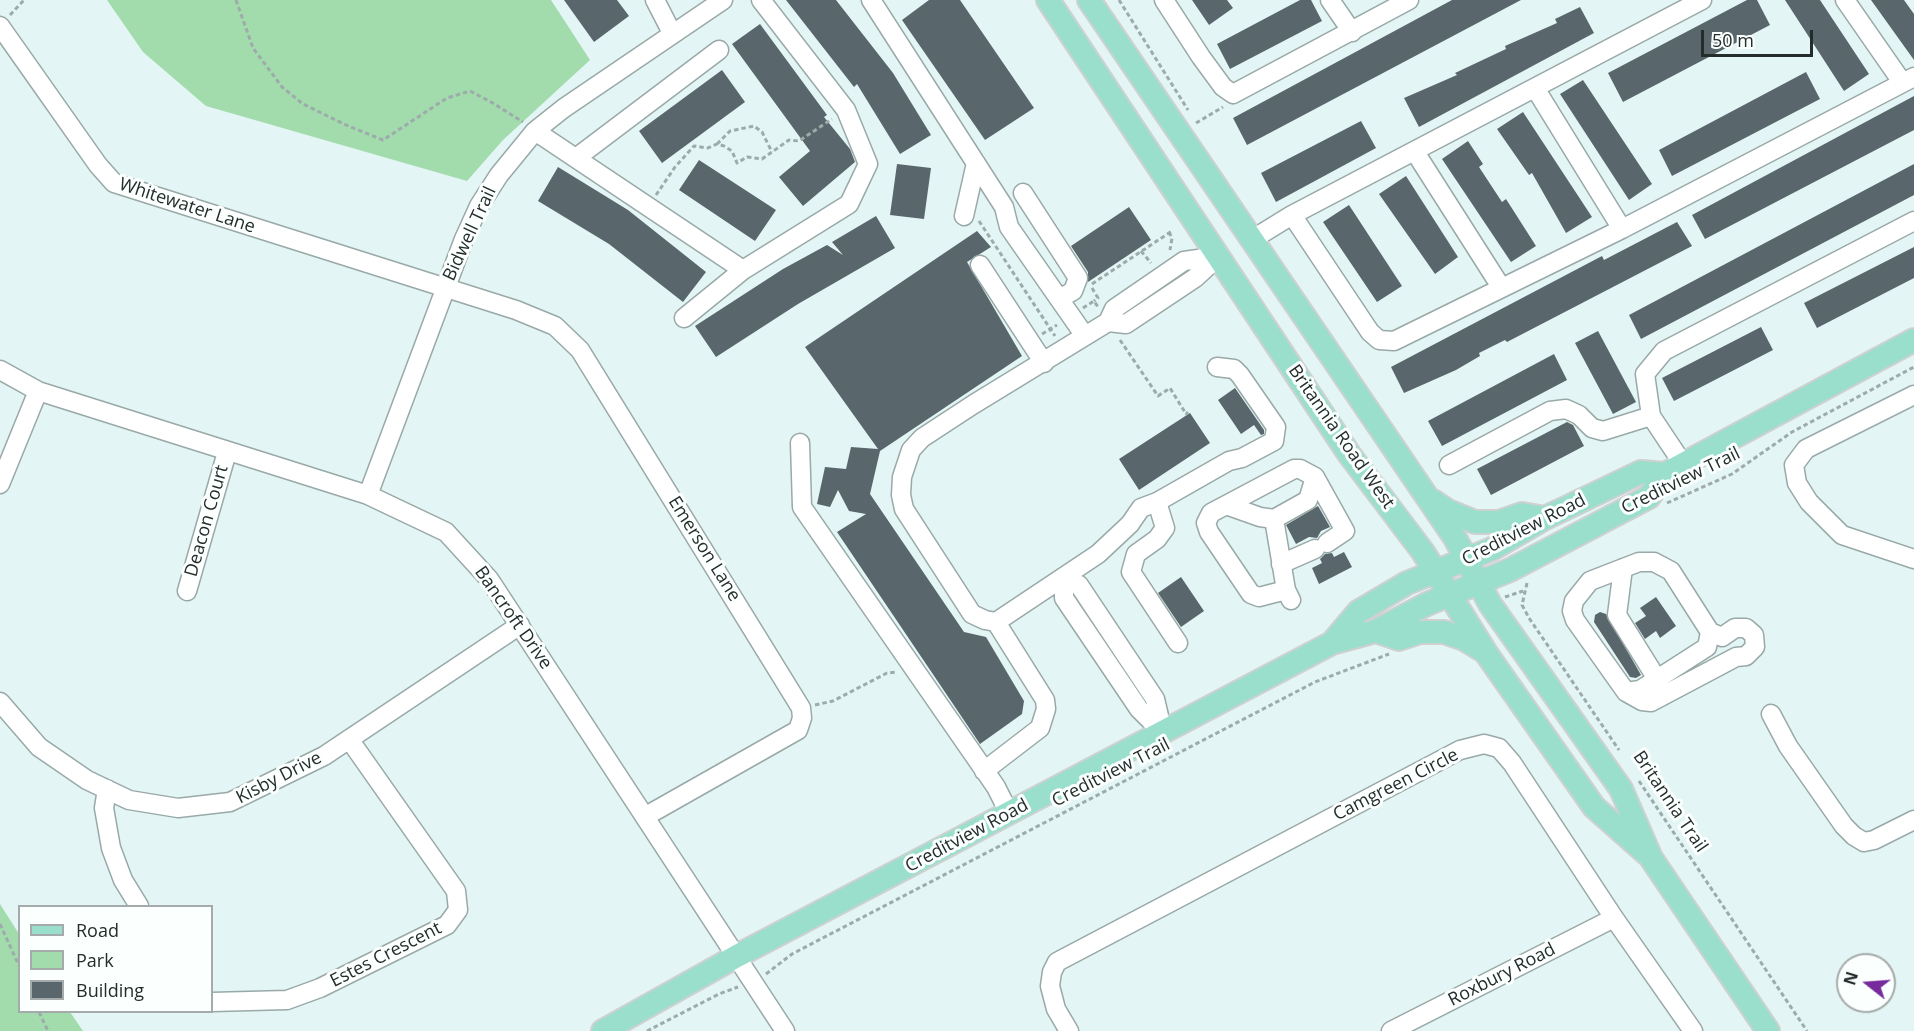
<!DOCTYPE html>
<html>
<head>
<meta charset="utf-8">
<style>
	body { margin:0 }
	#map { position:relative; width:1914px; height:1031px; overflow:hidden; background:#e3f5f4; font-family:"Open Sans",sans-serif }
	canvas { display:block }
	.legend { position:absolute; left:18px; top:905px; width:195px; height:108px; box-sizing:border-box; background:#fbfffe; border:2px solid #a5abaa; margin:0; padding:8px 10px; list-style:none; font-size:18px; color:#252c2c }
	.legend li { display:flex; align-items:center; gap:12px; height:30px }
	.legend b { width:30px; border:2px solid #a5abaa }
	.north { position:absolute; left:1836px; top:953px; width:60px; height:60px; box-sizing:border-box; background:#fbfffe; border:2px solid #a5abaa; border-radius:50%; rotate:287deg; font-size:16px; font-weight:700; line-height:24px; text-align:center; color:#252c2c }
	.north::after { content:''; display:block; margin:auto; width:21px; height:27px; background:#762a9c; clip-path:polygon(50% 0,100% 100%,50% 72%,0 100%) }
	.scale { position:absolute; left:1701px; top:30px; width:112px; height:27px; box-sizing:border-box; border:3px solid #252c2c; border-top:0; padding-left:8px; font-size:18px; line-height:21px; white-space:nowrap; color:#252c2c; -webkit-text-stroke:4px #fbfffe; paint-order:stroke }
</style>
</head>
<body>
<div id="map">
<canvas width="1914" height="1031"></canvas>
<ul class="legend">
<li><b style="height:8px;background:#9adfcc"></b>Road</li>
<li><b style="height:16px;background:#a2dcad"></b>Park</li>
<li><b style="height:16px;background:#59676c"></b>Building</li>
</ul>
<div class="north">N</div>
<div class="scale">50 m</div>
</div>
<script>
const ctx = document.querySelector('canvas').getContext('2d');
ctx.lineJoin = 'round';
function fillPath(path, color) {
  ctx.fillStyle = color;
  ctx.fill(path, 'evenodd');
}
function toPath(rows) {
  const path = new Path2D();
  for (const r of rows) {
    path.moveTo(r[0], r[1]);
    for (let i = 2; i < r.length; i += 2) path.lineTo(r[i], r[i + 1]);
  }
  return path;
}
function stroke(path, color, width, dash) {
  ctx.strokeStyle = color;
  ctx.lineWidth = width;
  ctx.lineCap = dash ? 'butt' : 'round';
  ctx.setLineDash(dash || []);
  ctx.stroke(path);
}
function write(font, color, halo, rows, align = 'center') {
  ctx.font = font + ' "Open Sans",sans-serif';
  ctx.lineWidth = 6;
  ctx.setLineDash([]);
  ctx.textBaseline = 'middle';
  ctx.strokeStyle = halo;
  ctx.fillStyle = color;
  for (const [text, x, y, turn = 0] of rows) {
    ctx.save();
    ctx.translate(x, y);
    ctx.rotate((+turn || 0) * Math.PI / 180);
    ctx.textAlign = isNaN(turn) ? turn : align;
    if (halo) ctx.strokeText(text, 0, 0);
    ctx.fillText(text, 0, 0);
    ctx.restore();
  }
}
fillPath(toPath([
	[107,0,551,0,590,60,503,140,467,181,206,106,143,52],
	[0,904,19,934,20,1012,70,1012,83,1031,0,1031]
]), '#a2dcad');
fillPath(toPath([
	[564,0,617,0,629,16,594,42],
	[786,0,836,0,893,73,931,135,900,154,857,84,854,87],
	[929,0,960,0,1034,108,985,140,902,20],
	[1192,0,1227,0,1233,8,1209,25],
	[1300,0,1311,0,1322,21,1230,69,1217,44],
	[1452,0,1521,0,1247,145,1233,118],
	[1747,0,1757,0,1770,25,1623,102,1608,73],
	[1785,0,1820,0,1869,74,1844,91],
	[1871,0,1904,0,1914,14,1914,60],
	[1580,7,1594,33,1419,127,1404,98,1457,75,1455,73,1506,49,1505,46,1557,23,1555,19],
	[760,24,827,115,824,117,850,149,855,162,803,206,779,177,810,151,732,44],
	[722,70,745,102,662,163,639,131],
	[1806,72,1820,99,1672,176,1659,150],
	[1583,80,1652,184,1629,200,1560,94],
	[1914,96,1914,130,1705,239,1692,215],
	[1523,112,1592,217,1566,233,1532,173,1529,175,1497,129],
	[1361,121,1376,148,1276,202,1261,173],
	[1468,141,1483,164,1479,167,1502,202,1506,199,1536,246,1511,262,1442,159],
	[699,160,776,210,755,241,679,190],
	[897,164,931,168,924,219,890,215],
	[1914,164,1914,195,1641,339,1629,315],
	[558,167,628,210,706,272,683,302,609,244,538,201],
	[1406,176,1458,257,1435,274,1379,194],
	[1349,205,1402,286,1377,302,1323,222],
	[1129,207,1151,240,1088,282,1088,272,1071,246],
	[876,216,895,248,798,304,716,357,695,326,783,269,827,245,843,255,832,242],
	[1677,222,1692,246,1507,342,1505,340,1479,353,1480,356,1456,370,1404,393,1391,367,1602,256,1604,260],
	[977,231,991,247,967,262,1022,356,880,451,870,494,964,632,986,637,1024,701,1022,714,980,744,837,532,866,514,849,511,838,490,830,507,817,504,825,467,846,469,851,447,878,449,805,347],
	[1914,247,1914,278,1817,328,1804,303],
	[1761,327,1773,350,1674,401,1662,378],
	[1598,331,1636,402,1613,414,1575,343],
	[1554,354,1567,380,1442,446,1428,421],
	[1235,388,1264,430,1264,434,1261,435,1254,425,1241,434,1218,400],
	[1190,413,1210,443,1139,490,1119,459],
	[1567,422,1573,425,1584,446,1491,495,1477,469],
	[1318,506,1330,527,1321,531,1317,538,1309,537,1296,544,1286,525],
	[1344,552,1352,567,1319,584,1312,568,1322,563,1320,559,1325,554,1332,553,1334,557],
	[1181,577,1204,611,1181,627,1158,593],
	[1656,597,1676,626,1660,638,1656,631,1645,639,1635,623,1646,616,1640,608],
	[1600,612,1606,614,1641,675,1636,678,1630,677,1594,622,1595,615]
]), '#59676c');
const minor = toPath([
	[655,0,672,33],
	[871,0,1004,207,1009,227,1085,336],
	[1164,0,1201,57,1223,87,1233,94,1409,0],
	[1330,0,1352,32],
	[1845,0,1902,82],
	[0,26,98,165,114,183,516,310,555,326,580,350,801,708,802,718,798,730,646,816],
	[1535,88,1622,229],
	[535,131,743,270],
	[1415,152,1501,287],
	[576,158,719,50],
	[1023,193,1078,278,1073,291,1059,299],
	[1292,215,1370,332,1379,340,1394,341,1622,229,1914,77],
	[964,216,976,163],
	[1253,239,1292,215,1702,0],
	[980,265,1044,363],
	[684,318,743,270,849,204,868,164,846,110,761,0],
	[1108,322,1126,324,1195,278,1219,256],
	[1217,367,1234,369,1240,375,1276,427,1274,441,1242,458,1229,461,1157,502,1141,508,1130,524,1098,554,996,622,985,620,972,614,904,509,901,495,902,477,911,450,922,438,974,404,1108,322,1114,309,1184,261,1219,256],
	[0,370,38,391,368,495,446,532,489,579,785,1031],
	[1914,395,1806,449,1794,465,1797,483,1809,502,1842,535,1914,559],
	[800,443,802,507,996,787,1009,813],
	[1683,464,1651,416,1645,374,1664,351,1914,221],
	[1449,465,1550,411,1566,409,1579,415,1592,428,1603,431,1651,416],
	[0,484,38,391],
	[368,495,464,239,479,206,499,175,535,131,564,108,723,0],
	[1157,502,1165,528,1157,539,1136,554,1131,572,1178,643],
	[1226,505,1260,517,1274,519],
	[1639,562,1654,562,1671,571,1710,632,1707,647,1640,690,1626,692,1575,620,1572,611,1574,601,1590,581,1639,562],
	[1281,564,1315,549],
	[1623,568,1617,615,1657,679],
	[1064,577,1079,585,1155,699,1163,733,1139,709,1064,598,1064,577],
	[1286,590,1259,597,1251,594,1209,532,1206,523,1211,513,1294,469,1300,469,1315,477,1345,531,1327,543],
	[187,591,227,452],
	[1291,600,1286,590,1274,519,1308,500,1315,477],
	[1626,692,1642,701,1651,702,1736,657,1746,656,1755,647,1754,635,1746,628,1735,628,1722,637,1710,632],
	[0,702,39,747,87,780,129,800,178,808,230,802,324,756,520,625],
	[1771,714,1788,746,1844,826,1854,836,1864,842,1874,840,1914,820],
	[984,771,1040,728,1046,709,1045,700,996,622],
	[107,789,104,808,111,848,123,880,139,906],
	[212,1002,287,1000,320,988,447,925,458,910,456,891,349,739],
	[1069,1031,1056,1009,1050,986,1052,972,1057,962,1460,750,1484,744,1499,748,1512,763,1614,918,1693,1031],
	[1391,1031,1614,918]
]);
const major = toPath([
	[1048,0,1349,454,1423,552,1486,653,1594,807,1646,853],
	[1089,0,1455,538,1490,604,1621,789,1651,858,1768,1031],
	[1433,501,1448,511,1475,522,1499,522,1522,514,1545,518],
	[1376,631,1399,639,1420,632,1444,632,1464,639,1482,650],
	[1332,643,1358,612,1407,583,1492,549,1545,518,1641,472,1665,474],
	[603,1031,737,956,1332,643,1376,631,1427,604,1510,570,1649,497,1665,474,1914,340]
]);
stroke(minor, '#98a9a8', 21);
stroke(major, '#cfd1d1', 26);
stroke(toPath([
	[236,0,253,48,282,87,303,104,346,125,383,140,447,98,470,91,491,102,523,122],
	[1119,0,1188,110],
	[10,15,24,0],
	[1196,123,1223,107],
	[717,144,730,131,754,126,762,132,772,152],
	[656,195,675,167,694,146,708,148,717,144,724,146,732,151,737,163,747,157,762,159,789,140,799,141,832,119],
	[979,221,1055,336],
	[1169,232,1172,238,1170,250],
	[1141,251,1151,263],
	[1092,284,1172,231],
	[1092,288,1098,298,1094,301],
	[1083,308,1094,301,1098,307],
	[1042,334,1057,325],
	[1120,340,1158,396,1170,388,1186,414,1188,412],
	[1667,503,1732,474,1792,432,1914,367],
	[1527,583,1522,605,1529,618,1619,750],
	[1505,597,1523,591],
	[815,705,833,701,887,673,897,672],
	[1639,781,1807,1031],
	[0,924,20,968],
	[766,974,792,954,1315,682,1389,654],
	[39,1012,48,1031],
	[647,1031,719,994,738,987]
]), '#9dabab', 3, [4.5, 3]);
stroke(minor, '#fff', 18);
stroke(major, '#9adfcc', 22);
write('18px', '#252c2c', '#fbfffe', [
	["Whitewater Lane",187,206,18],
	["Bidwell Trail",470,234,-65],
	["Britannia Road West",1341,437,55],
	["Creditview Trail",1681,481,-26],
	["Deacon Court",207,521,-74],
	["Creditview Road",1524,530,-27],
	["Emerson Lane",704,549,58],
	["Bancroft Drive",513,618,55],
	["Creditview Trail",1111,773,-27],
	["Kisby Drive",279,778,-27],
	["Camgreen Circle",1396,785,-27],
	["Britannia Trail",1670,802,56],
	["Creditview Road",967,836,-28],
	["Estes Crescent",386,955,-27],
	["Roxbury Road",1502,975,-27]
]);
</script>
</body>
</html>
